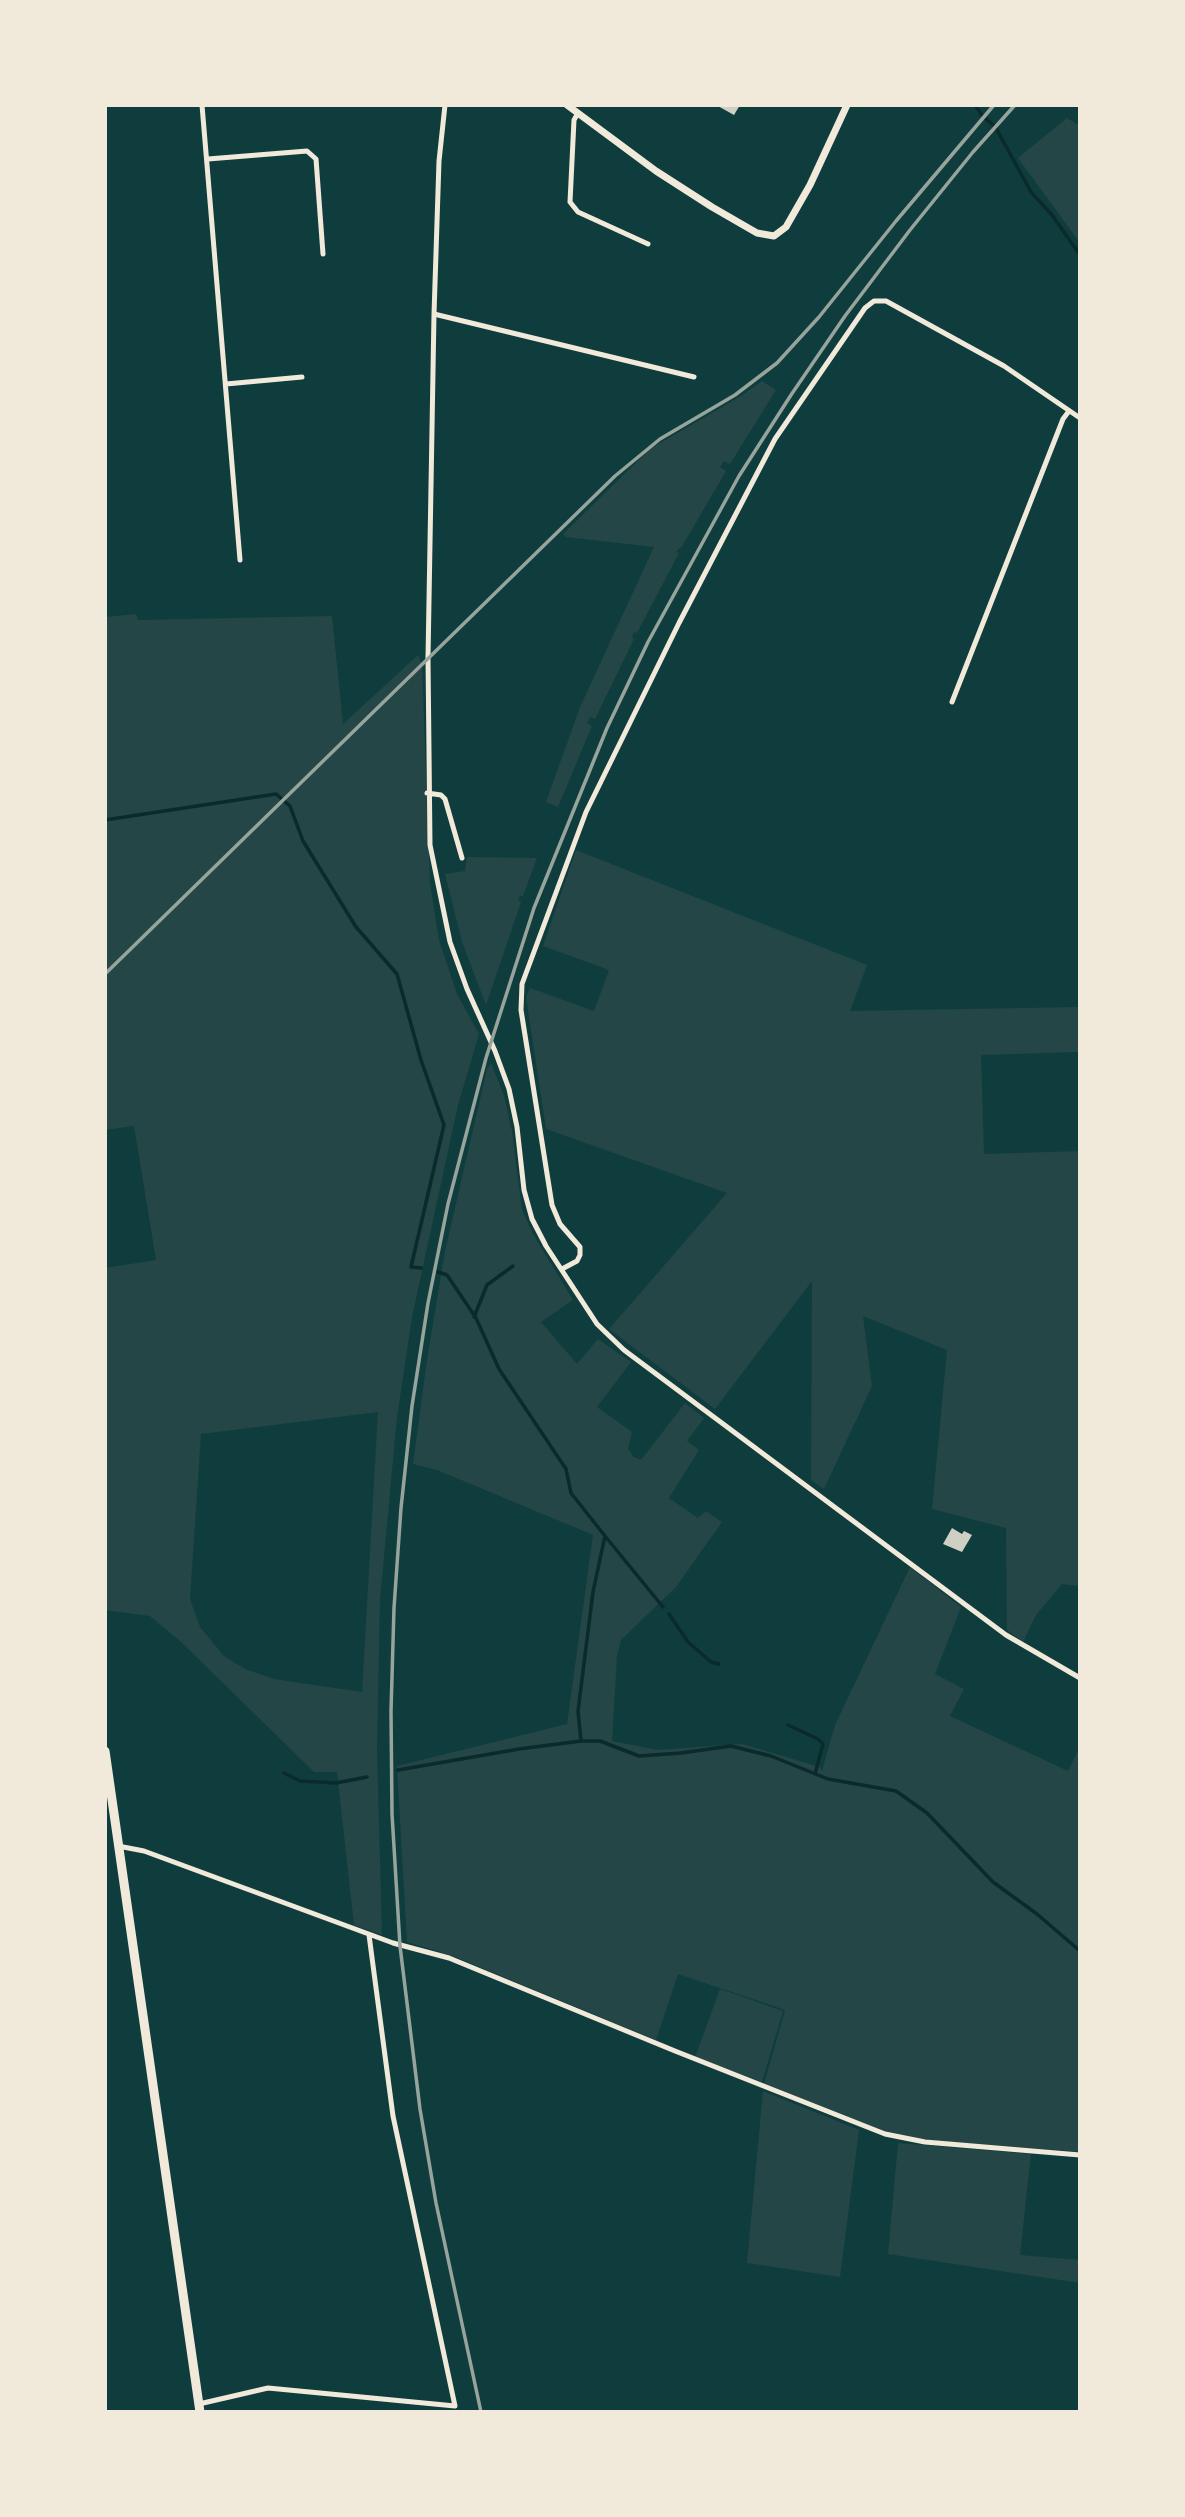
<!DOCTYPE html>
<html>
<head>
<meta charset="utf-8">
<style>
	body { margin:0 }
	#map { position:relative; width:1185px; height:2517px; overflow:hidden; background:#0f3d3e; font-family:Karla,sans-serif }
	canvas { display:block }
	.frame { position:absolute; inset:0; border:107px solid #f1e9da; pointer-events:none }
</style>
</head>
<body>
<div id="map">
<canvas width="1185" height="2517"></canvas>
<div class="frame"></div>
</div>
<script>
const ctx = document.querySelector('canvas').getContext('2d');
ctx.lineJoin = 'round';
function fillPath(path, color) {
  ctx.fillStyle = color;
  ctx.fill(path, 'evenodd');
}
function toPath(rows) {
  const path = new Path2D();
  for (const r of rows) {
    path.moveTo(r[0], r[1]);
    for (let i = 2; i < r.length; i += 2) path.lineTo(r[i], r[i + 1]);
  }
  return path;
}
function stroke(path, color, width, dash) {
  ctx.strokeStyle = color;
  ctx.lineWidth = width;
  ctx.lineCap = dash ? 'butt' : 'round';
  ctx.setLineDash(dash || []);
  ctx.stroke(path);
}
fillPath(toPath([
	[1067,118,1080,126,1080,243,1018,158],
	[762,381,776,390,730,464,724,461,720,467,726,471,681,548,679,548,676,552,679,553,637,633,634,632,632,637,634,639,595,719,590,717,587,723,592,726,558,807,546,802,580,707,654,547,566,537,563,534,650,449,741,396],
	[136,614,138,620,332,616,343,724,418,655,422,664,430,883,439,940,457,994,479,1034,458,1105,412,1317,397,1417,380,1600,377,1749,382,1935,354,1925,337,1772,314,1772,179,1640,150,1616,105,1610,105,1268,156,1260,134,1126,105,1130,105,617],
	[378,1412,362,1692,274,1679,245,1669,224,1656,200,1627,190,1599,201,1434],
	[576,850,867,965,850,1011,1080,1007,1080,1052,981,1055,984,1154,1080,1151,1080,1586,1062,1584,1036,1615,1023,1642,1007,1630,1006,1528,932,1509,947,1350,863,1316,872,1386,824,1489,811,1480,812,1281,715,1409,609,1329,727,1193,546,1129,526,997,530,988,594,1011,609,970,543,946],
	[467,857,537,858,523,896,520,896,518,900,521,902,486,1005,462,942,445,874,465,871],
	[491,1063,504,1096,512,1131,522,1210,533,1234,573,1300,541,1322,577,1364,598,1339,631,1362,597,1407,632,1432,628,1449,634,1457,641,1460,685,1403,704,1418,687,1441,699,1450,669,1498,698,1518,706,1511,722,1522,676,1587,621,1640,617,1656,612,1741,657,1750,742,1744,820,1767,822,1771,835,1725,910,1567,961,1607,935,1674,964,1689,950,1716,1068,1771,1080,1747,1080,2152,925,2140,886,2132,764,2084,785,2010,678,1974,656,2040,453,1956,407,1942,397,1766,567,1724,593,1535,437,1470,413,1464,427,1360,445,1251,487,1069],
	[720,1989,783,2011,762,2082,695,2057],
	[763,2091,859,2130,840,2277,747,2263],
	[898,2143,1031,2154,1020,2255,1080,2260,1080,2283,888,2254]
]), '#244646');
stroke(toPath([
	[975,105,981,114,996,128,1031,192,1052,215,1080,255],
	[105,820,276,794,290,806,303,841,356,927,397,974,421,1060,444,1125,411,1267,421,1268],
	[438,1272,447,1275,476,1318,499,1369,566,1469,571,1493,605,1536,593,1592,578,1711,581,1741],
	[474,1317,487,1285,513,1266],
	[605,1536,663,1607],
	[669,1614,688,1642,711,1662,719,1664],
	[788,1725,818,1739,823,1744,815,1774],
	[398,1770,519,1749,581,1741,600,1741,639,1756,681,1753,731,1746,771,1756,828,1779,896,1791,927,1813,993,1882,1037,1914,1080,1951],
	[284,1773,300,1781,336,1783,367,1777]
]), '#0a2a2b', 3.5);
fillPath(toPath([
	[716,105,740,105,734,115],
	[952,1528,962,1534,964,1531,972,1535,962,1552,943,1544]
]), '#cfcfc3');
stroke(toPath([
	[202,105,240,560],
	[445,105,439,161,434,314,428,658,430,845,450,942,467,989,495,1051,509,1089,517,1127,524,1190,532,1219,546,1246,597,1324,624,1350,1006,1635,1080,1678],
	[578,113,574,120,570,202,578,212,648,244],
	[208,159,307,151,316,159,323,254],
	[434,314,694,377],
	[226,384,302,377],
	[952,702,1063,419,1069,411],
	[427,793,441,795,445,799,462,858],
	[562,1269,577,1261,580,1255,580,1247,560,1224,552,1205,521,1010,522,984,586,812,679,623,775,439,865,308,874,301,886,301,1004,366,1080,418],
	[118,1846,144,1851,393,1943,449,1958,675,2051,885,2134,925,2142,1080,2155],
	[199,2404,268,2388,455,2406,393,2116,369,1935]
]), '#f1e9da', 5);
stroke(toPath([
	[567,105,656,171,712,207,757,233,774,236,786,227,810,185,847,105]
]), '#f1e9da', 7);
stroke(toPath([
	[105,1751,200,2412]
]), '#f1e9da', 9);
stroke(toPath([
	[105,974,615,476,660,439,735,395,777,363,819,317,896,221,994,105],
	[481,2412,436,2203,420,2109,400,1946,392,1814,391,1711,394,1608,401,1508,412,1406,428,1303,448,1204,486,1058,534,908,607,728,648,642,739,476,791,395,845,316,910,230,973,152,1015,105]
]), '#97a49c', 3.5);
</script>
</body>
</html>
